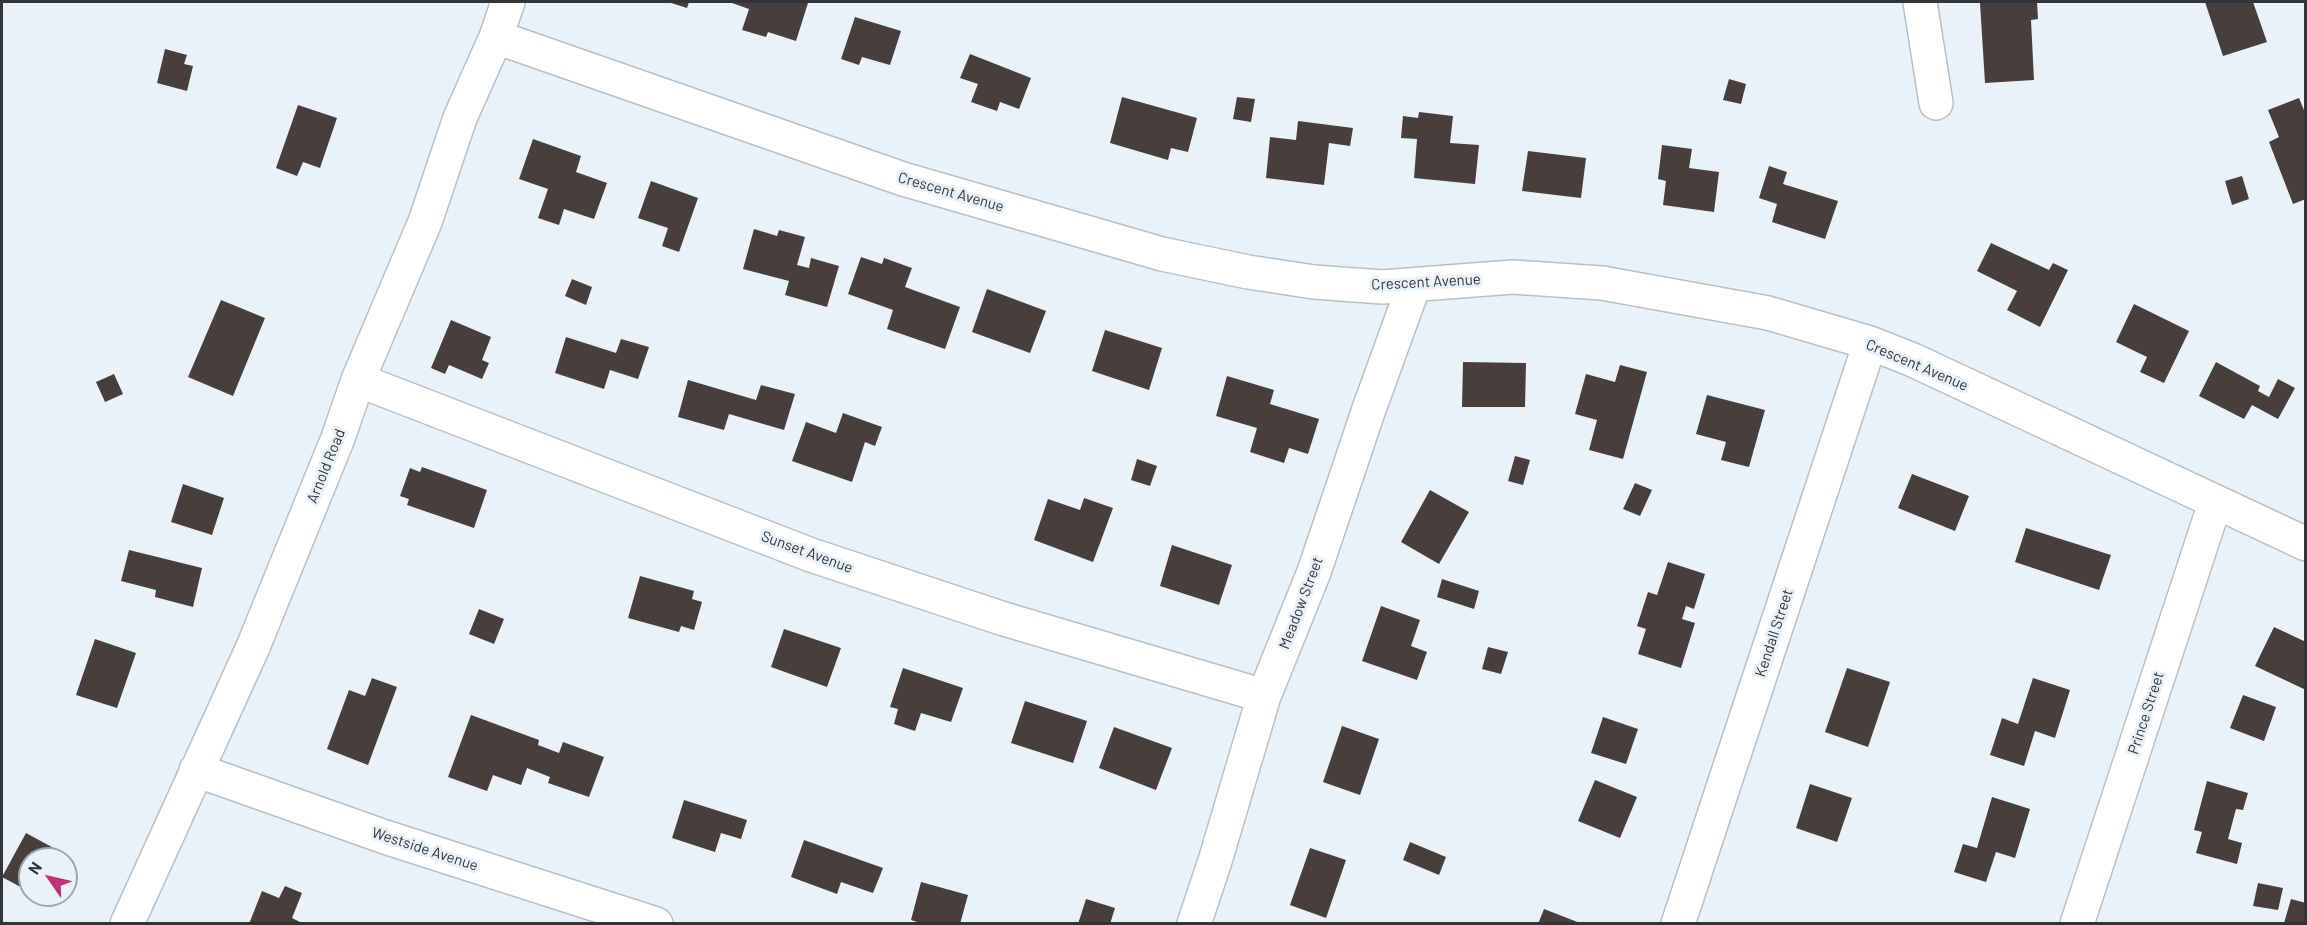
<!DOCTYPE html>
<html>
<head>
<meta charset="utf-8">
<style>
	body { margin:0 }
	#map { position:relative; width:2307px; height:925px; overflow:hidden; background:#eaf2f9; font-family:Barlow,sans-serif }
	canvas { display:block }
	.frame { position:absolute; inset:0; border:3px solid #323538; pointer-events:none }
	.north { position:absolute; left:18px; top:847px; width:60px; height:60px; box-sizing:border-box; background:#eaf2f9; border:2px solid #a0a6ac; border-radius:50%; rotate:304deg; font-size:16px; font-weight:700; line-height:24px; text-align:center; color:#323538 }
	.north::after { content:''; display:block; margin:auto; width:21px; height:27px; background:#bb3476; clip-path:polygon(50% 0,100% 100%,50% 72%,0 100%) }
</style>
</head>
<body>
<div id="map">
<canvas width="2307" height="925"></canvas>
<div class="frame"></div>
<div class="north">N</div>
</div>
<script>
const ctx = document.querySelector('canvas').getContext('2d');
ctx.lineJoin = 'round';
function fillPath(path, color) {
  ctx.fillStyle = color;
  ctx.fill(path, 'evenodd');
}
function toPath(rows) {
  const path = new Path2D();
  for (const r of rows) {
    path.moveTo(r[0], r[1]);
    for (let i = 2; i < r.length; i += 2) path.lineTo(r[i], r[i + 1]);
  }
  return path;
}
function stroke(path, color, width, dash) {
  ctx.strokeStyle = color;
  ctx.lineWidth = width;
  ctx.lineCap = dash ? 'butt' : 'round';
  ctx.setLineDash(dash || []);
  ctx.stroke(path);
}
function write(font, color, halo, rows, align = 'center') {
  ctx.font = font + ' Barlow,sans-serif';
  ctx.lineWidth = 6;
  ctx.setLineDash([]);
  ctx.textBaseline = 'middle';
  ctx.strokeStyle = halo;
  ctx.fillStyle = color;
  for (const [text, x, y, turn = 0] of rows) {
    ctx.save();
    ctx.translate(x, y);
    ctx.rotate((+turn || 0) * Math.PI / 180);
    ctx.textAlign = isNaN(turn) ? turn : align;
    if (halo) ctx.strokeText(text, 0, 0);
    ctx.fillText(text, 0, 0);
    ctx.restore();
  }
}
fillPath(toPath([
	[668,2,689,2,687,8],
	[733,2,802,2,808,3,796,41,768,32,766,37,742,30,749,9,732,3],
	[2037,2,2038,19,2031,20,2034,80,1985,83,1980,3],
	[2205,2,2253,2,2267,42,2223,56],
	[855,17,901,31,890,65,862,57,859,65,841,59],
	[165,49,187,55,184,64,193,66,187,91,157,83],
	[970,54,1031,78,1019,109,1000,102,997,111,971,102,978,84,960,78],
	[1729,79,1746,84,1741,104,1723,100],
	[1122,97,1197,118,1188,152,1171,148,1168,160,1110,143],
	[1237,97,1255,99,1251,122,1233,119],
	[2299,98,2306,115,2306,199,2293,204,2269,142,2279,137,2268,110],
	[298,105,337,118,320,168,303,162,297,176,276,168],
	[1419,112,1453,116,1450,143,1479,145,1475,184,1414,178,1417,139,1401,138,1403,116,1418,118],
	[1298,121,1353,128,1350,146,1329,143,1324,185,1266,178,1270,137,1296,140],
	[533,139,581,156,576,172,607,183,594,219,564,209,559,225,538,218,548,189,519,179],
	[1662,145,1692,149,1689,168,1719,172,1714,212,1663,205,1666,181,1658,179],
	[1528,151,1586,158,1581,198,1522,191],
	[1769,166,1787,172,1783,184,1838,201,1825,239,1772,222,1777,204,1759,198],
	[2242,176,2249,199,2232,205,2225,181],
	[651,181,698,198,679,252,662,246,668,228,638,218],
	[754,229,777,236,779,230,805,237,797,265,809,268,811,258,839,266,827,307,785,295,789,281,743,269],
	[1991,243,2049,270,2053,263,2068,270,2040,327,2007,310,2017,291,1977,271],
	[861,257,882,264,884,258,912,268,905,287,960,307,945,349,887,329,893,310,848,294],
	[572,279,592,287,586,305,565,296],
	[987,289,1046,311,1030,353,972,332],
	[221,300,265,318,233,396,188,377],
	[2134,304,2189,331,2164,383,2140,372,2147,357,2116,342],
	[451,320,491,337,482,360,489,363,482,379,449,365,445,374,431,368],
	[1105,330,1162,348,1149,390,1092,371],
	[566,337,616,353,621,339,649,347,638,379,610,370,604,389,555,373],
	[1463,362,1526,363,1525,407,1462,407],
	[2216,362,2260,386,2258,391,2269,397,2278,379,2295,388,2278,419,2252,405,2244,419,2199,396],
	[1620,365,1647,372,1623,459,1589,450,1597,420,1575,414,1586,374,1615,382],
	[114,374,123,394,105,402,96,382],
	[1227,376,1274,390,1270,404,1319,419,1308,454,1289,448,1284,463,1250,452,1257,428,1216,416],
	[688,380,756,400,761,385,795,394,784,430,729,414,724,430,678,417],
	[1707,395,1765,410,1749,467,1721,460,1726,442,1696,434],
	[843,413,882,427,875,446,865,442,852,482,792,461,806,422,836,433],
	[1515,456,1530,460,1523,485,1508,481],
	[1137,459,1157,466,1150,486,1131,480],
	[422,467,487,490,474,528,407,505,409,499,400,496,410,468,420,472],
	[1912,474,1969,496,1955,531,1898,508],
	[1635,483,1652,490,1640,516,1623,509],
	[183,484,224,498,212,535,171,522],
	[1430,490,1469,512,1439,564,1401,542],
	[1084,498,1113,508,1093,562,1034,540,1048,499,1080,510],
	[2026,528,2111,555,2099,590,2015,562],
	[1172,545,1232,565,1219,605,1160,586],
	[129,550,202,568,193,607,155,597,156,590,121,581],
	[1668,562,1705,574,1694,609,1686,606,1682,619,1695,623,1681,668,1638,654,1646,629,1637,626,1648,592,1657,595],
	[640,576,694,591,692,599,702,602,694,630,681,626,679,632,628,618],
	[1442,579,1479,591,1474,609,1437,597],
	[1381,606,1420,620,1411,646,1427,652,1417,680,1362,661],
	[479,609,504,619,494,644,469,634],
	[2274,627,2306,642,2306,690,2255,666],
	[784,629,841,648,827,687,771,667],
	[95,639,136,653,117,708,76,695],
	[1488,647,1508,652,1501,674,1482,669],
	[903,668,963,688,951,722,921,713,915,731,894,724,898,709,890,707],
	[1847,668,1890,682,1868,747,1825,732],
	[372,678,397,687,368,765,327,749,349,690,365,696],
	[2033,678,2070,690,2055,738,2035,731,2024,766,1990,755,2002,718,2018,724],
	[2243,695,2276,707,2264,741,2230,728],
	[1025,701,1087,721,1073,763,1011,743],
	[471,715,539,740,538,745,559,753,563,742,604,757,589,797,548,783,550,777,527,768,521,785,493,775,487,791,448,777],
	[1603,717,1638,729,1626,764,1591,753],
	[1342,726,1379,739,1360,795,1323,782],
	[1114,727,1172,748,1156,790,1099,768],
	[1595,780,1637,797,1620,838,1578,821],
	[2207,781,2248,793,2243,810,2236,809,2228,839,2242,843,2237,864,2196,853,2202,832,2194,830],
	[1810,784,1852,798,1837,842,1796,828],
	[1992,797,2030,809,2015,858,1996,852,1986,882,1954,872,1963,844,1977,848],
	[684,800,747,820,741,839,721,833,715,852,672,838],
	[26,833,61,852,57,859,30,859,30,892,2,877],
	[804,840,883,868,873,893,841,882,837,894,791,877],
	[1410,842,1446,857,1439,875,1403,860],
	[1310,848,1346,860,1326,918,1290,905],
	[921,882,968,895,960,924,923,924,911,920],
	[2258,883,2283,888,2278,910,2253,906],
	[285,886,302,893,292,918,304,924,249,924,262,891,279,898],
	[1086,899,1115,908,1110,924,1078,924],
	[2291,899,2306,903,2306,924,2284,923],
	[1544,909,1580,923,1580,924,1538,924]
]), '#483f3d');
const minor = toPath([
	[1920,2,1936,103],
	[496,37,903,179,1162,254,1248,272,1314,282,1382,287,1513,277,1602,283,1768,313,1870,343,1913,360,2306,544],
	[358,380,811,555,1004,619,1264,696],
	[196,770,385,837,656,924],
	[127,924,253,647,338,438,358,380,425,222,460,118,496,37,508,2],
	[1194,924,1215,861,1264,696,1314,572,1369,409,1414,285],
	[1678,924,1870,343],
	[2077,924,2215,503]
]);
stroke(minor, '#b8c0c7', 36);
stroke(minor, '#fff', 33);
write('15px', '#323538', '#eaf2f9', [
	["Crescent Avenue",951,192,16],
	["Crescent Avenue",1426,282,-3],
	["Crescent Avenue",1917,365,23],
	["Arnold Road",326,466,-68],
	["Sunset Avenue",807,552,20],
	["Meadow Street",1301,603,-69],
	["Kendall Street",1774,633,-72],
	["Prince Street",2146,713,-72],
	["Westside Avenue",425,849,18]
]);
</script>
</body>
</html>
